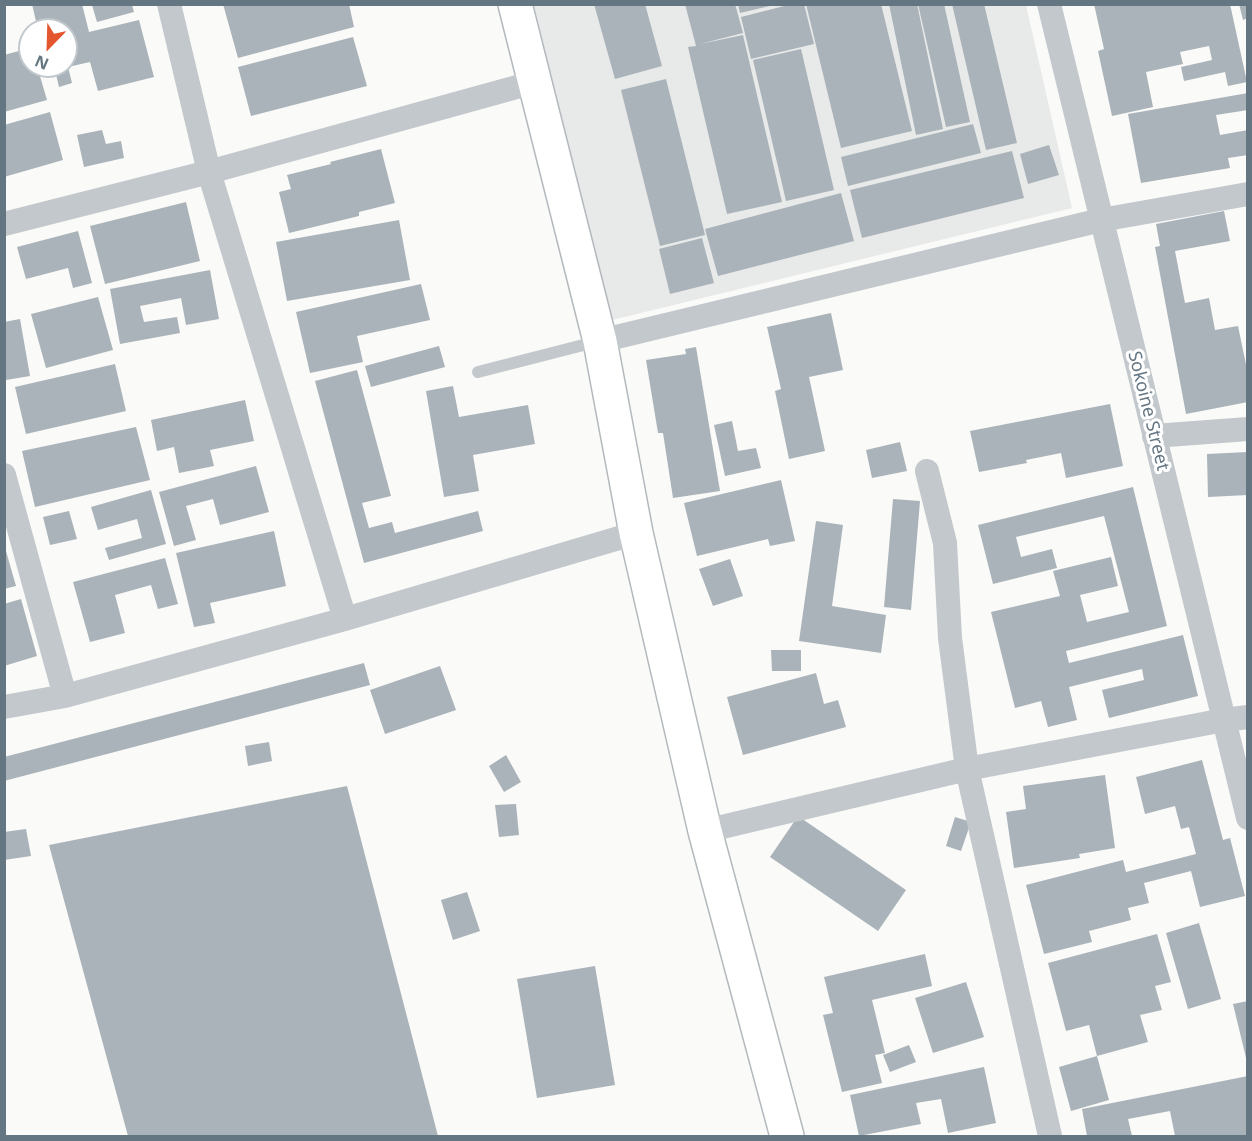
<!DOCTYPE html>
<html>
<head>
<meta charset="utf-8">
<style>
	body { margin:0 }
	#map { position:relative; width:1252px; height:1141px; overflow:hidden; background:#fafaf8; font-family:"Noto Sans",sans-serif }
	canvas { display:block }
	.frame { position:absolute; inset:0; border:6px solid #657683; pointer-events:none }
	.north { position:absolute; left:18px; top:18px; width:60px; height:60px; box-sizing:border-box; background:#fff; border:2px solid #c1c8cd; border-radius:50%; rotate:203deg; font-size:16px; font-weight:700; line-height:24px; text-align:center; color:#657683 }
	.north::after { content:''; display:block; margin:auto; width:21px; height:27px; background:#e4572e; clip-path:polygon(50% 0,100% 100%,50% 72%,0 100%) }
</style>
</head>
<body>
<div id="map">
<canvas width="1252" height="1141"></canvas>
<div class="frame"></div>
<div class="north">N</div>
</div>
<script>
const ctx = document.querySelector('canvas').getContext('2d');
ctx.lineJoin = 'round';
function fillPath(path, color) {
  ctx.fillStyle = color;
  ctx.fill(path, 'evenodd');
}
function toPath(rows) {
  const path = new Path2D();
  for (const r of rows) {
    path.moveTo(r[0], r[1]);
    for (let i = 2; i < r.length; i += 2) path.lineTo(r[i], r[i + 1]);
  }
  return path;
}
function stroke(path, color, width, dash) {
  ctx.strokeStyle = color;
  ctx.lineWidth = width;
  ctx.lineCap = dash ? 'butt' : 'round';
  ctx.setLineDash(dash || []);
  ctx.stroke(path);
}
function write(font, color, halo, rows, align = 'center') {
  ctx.font = font + ' "Noto Sans",sans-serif';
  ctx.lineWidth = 6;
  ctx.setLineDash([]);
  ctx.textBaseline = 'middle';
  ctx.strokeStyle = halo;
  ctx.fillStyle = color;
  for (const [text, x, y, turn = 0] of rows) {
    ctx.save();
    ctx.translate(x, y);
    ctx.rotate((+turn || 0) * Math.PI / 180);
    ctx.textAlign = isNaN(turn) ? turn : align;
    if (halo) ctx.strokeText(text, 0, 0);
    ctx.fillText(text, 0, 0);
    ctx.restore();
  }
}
fillPath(toPath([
	[529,5,1026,5,1072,208,608,321]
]), '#e8e9e9');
fillPath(toPath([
	[32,4,82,4,89,32,139,20,154,77,98,91,90,62,68,67,72,83,59,87,54,66,66,66,66,30,38,30],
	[223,4,349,4,354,27,238,58],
	[594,4,645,4,662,66,615,79],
	[685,4,735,4,743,33,700,44,743,35,782,202,727,214,688,47,696,46],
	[738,4,774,4,774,5,740,13],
	[792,4,804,4,814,44,751,59,741,17],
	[806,4,881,4,912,131,841,148],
	[889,4,917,4,943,129,916,135],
	[918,4,944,4,970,122,946,127],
	[952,4,984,4,1017,143,986,150],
	[1094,4,1230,4,1247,82,1228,86,1225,72,1184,81,1181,67,1212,60,1209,46,1180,52,1183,64,1146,72,1153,107,1112,116,1098,51,1104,49],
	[1239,4,1248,4,1248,18,1243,20],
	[92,5,132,5,134,12,97,22],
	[353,37,367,86,251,116,238,67],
	[30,48,30,66,37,66,47,100,4,112,4,55],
	[801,49,834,190,786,201,753,60],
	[666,79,705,235,660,246,621,90],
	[1248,93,1248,110,1216,115,1220,135,1248,130,1248,155,1228,158,1230,168,1141,183,1128,114],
	[50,112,63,160,4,177,4,125],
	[973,124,981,153,848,186,841,157],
	[102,130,106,144,121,141,124,158,84,167,77,135],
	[1049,145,1059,175,1028,184,1020,154],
	[381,149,395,203,359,212,359,216,289,233,279,192,291,189,287,175,331,164,330,162],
	[1012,151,1024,198,862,238,850,190],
	[841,193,854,241,718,276,705,229],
	[186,202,200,261,105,284,90,226],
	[1224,211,1230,241,1175,251,1185,303,1209,298,1215,330,1238,326,1248,374,1248,402,1186,414,1155,247,1160,246,1156,224],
	[399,220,410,280,287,301,276,242],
	[78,231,92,283,73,288,68,268,26,279,17,247],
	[702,238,714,283,670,294,659,249],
	[210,270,219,319,186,325,181,298,140,306,144,322,177,317,180,333,120,344,110,289],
	[421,284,430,320,357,336,363,362,310,373,296,312],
	[98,297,113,350,46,368,31,314],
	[831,313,843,370,809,377,825,451,789,459,775,391,781,389,767,327],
	[20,319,30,376,6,380,4,322],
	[439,346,445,367,371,387,365,366],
	[696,347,720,491,673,498,663,433,658,433,646,360,686,354,685,349],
	[115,364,126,411,26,434,15,387],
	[357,370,391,496,362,503,369,528,392,522,395,533,478,511,483,531,364,563,315,381],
	[453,386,459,417,528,405,535,444,473,455,479,491,444,497,426,391],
	[245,400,254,441,210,450,214,466,179,473,174,447,157,451,151,420],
	[1110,404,1123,466,1066,478,1061,453,1026,460,1027,463,979,472,970,431],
	[732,421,738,451,756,448,761,468,725,476,714,425],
	[136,427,150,480,35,507,22,451],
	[900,442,907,471,872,478,866,450],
	[1248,452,1248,495,1208,497,1207,454],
	[256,466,269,512,220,525,213,499,186,506,196,540,174,546,159,492],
	[781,480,795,541,770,546,768,539,697,556,684,503],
	[1133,487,1167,626,1066,651,1069,663,1183,635,1198,696,1109,718,1102,690,1144,680,1142,669,1069,687,1077,720,1048,727,1041,701,1015,708,991,612,1060,596,1053,571,1111,557,1118,586,1080,595,1087,622,1129,612,1104,516,1016,537,1021,557,1052,549,1057,568,993,584,978,525],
	[151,490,166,544,109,560,105,548,142,538,137,519,98,530,91,507],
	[893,499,920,501,911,610,884,607],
	[69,511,77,539,50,545,43,517],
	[816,521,843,525,832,606,886,615,881,653,799,641],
	[274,531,286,586,210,603,215,623,194,627,176,553],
	[4,544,16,586,4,589],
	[165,558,178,604,158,609,151,585,115,595,125,633,90,642,73,582],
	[730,559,743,596,713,606,699,569],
	[21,599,37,656,4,666,4,604],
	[771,650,801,650,801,671,772,671],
	[364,663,370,685,4,781,4,757],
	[440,666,456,710,385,734,370,690],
	[816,673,824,704,838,700,846,727,743,755,727,697],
	[269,742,272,761,248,766,245,746],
	[506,755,521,782,504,792,489,766],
	[1202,760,1223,840,1230,838,1245,896,1200,907,1191,871,1144,883,1149,903,1128,908,1131,920,1089,931,1092,942,1044,954,1026,885,1123,860,1126,872,1196,854,1189,827,1181,829,1175,806,1145,814,1136,777],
	[1105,775,1115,848,1079,854,1080,858,1014,868,1006,812,1026,809,1023,786],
	[347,786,438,1136,128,1136,49,845],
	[516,804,519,835,499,837,495,805],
	[798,816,906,890,878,931,770,857],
	[955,817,971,822,961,851,946,846],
	[26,829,31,856,4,860,4,832],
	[467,892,480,931,453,940,441,900],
	[1199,923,1221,999,1188,1009,1166,933],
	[1157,934,1171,982,1155,986,1162,1010,1140,1015,1148,1042,1097,1056,1089,1025,1066,1031,1048,963],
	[925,954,932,986,872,1000,885,1053,875,1055,882,1083,842,1092,823,1015,833,1013,824,977],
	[595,966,615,1085,537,1098,517,979],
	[966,982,984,1037,933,1053,915,998],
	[1248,1001,1248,1062,1247,1062,1233,1004],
	[909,1045,916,1062,890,1072,883,1055],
	[1097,1056,1109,1100,1071,1111,1059,1067],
	[984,1067,996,1123,948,1133,941,1099,916,1103,921,1124,859,1136,850,1095],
	[1248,1076,1248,1136,1175,1136,1170,1111,1128,1119,1132,1136,1087,1136,1082,1109]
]), '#aab3b9');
const trunk = toPath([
	[515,4,600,341,636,533,705,831,787,1136]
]);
stroke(trunk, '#b4b9bd', 36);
stroke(toPath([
	[478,372,599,341]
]), '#c3c8cc', 12);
stroke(toPath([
	[169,4,209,172,345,619],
	[1049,4,1248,818],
	[4,224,209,172,535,82],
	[600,341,1101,220,1248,194],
	[1154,436,1248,429],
	[927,471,945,543,950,638,967,769,1050,1136],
	[4,475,65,696],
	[4,707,65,696,345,619,636,533],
	[705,831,967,769,1224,720,1248,717]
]), '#c3c8cc', 24);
stroke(trunk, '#fff', 33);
write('18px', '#657683', '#fff', [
	["Sokoine Street",1148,411,76]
]);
</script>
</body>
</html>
